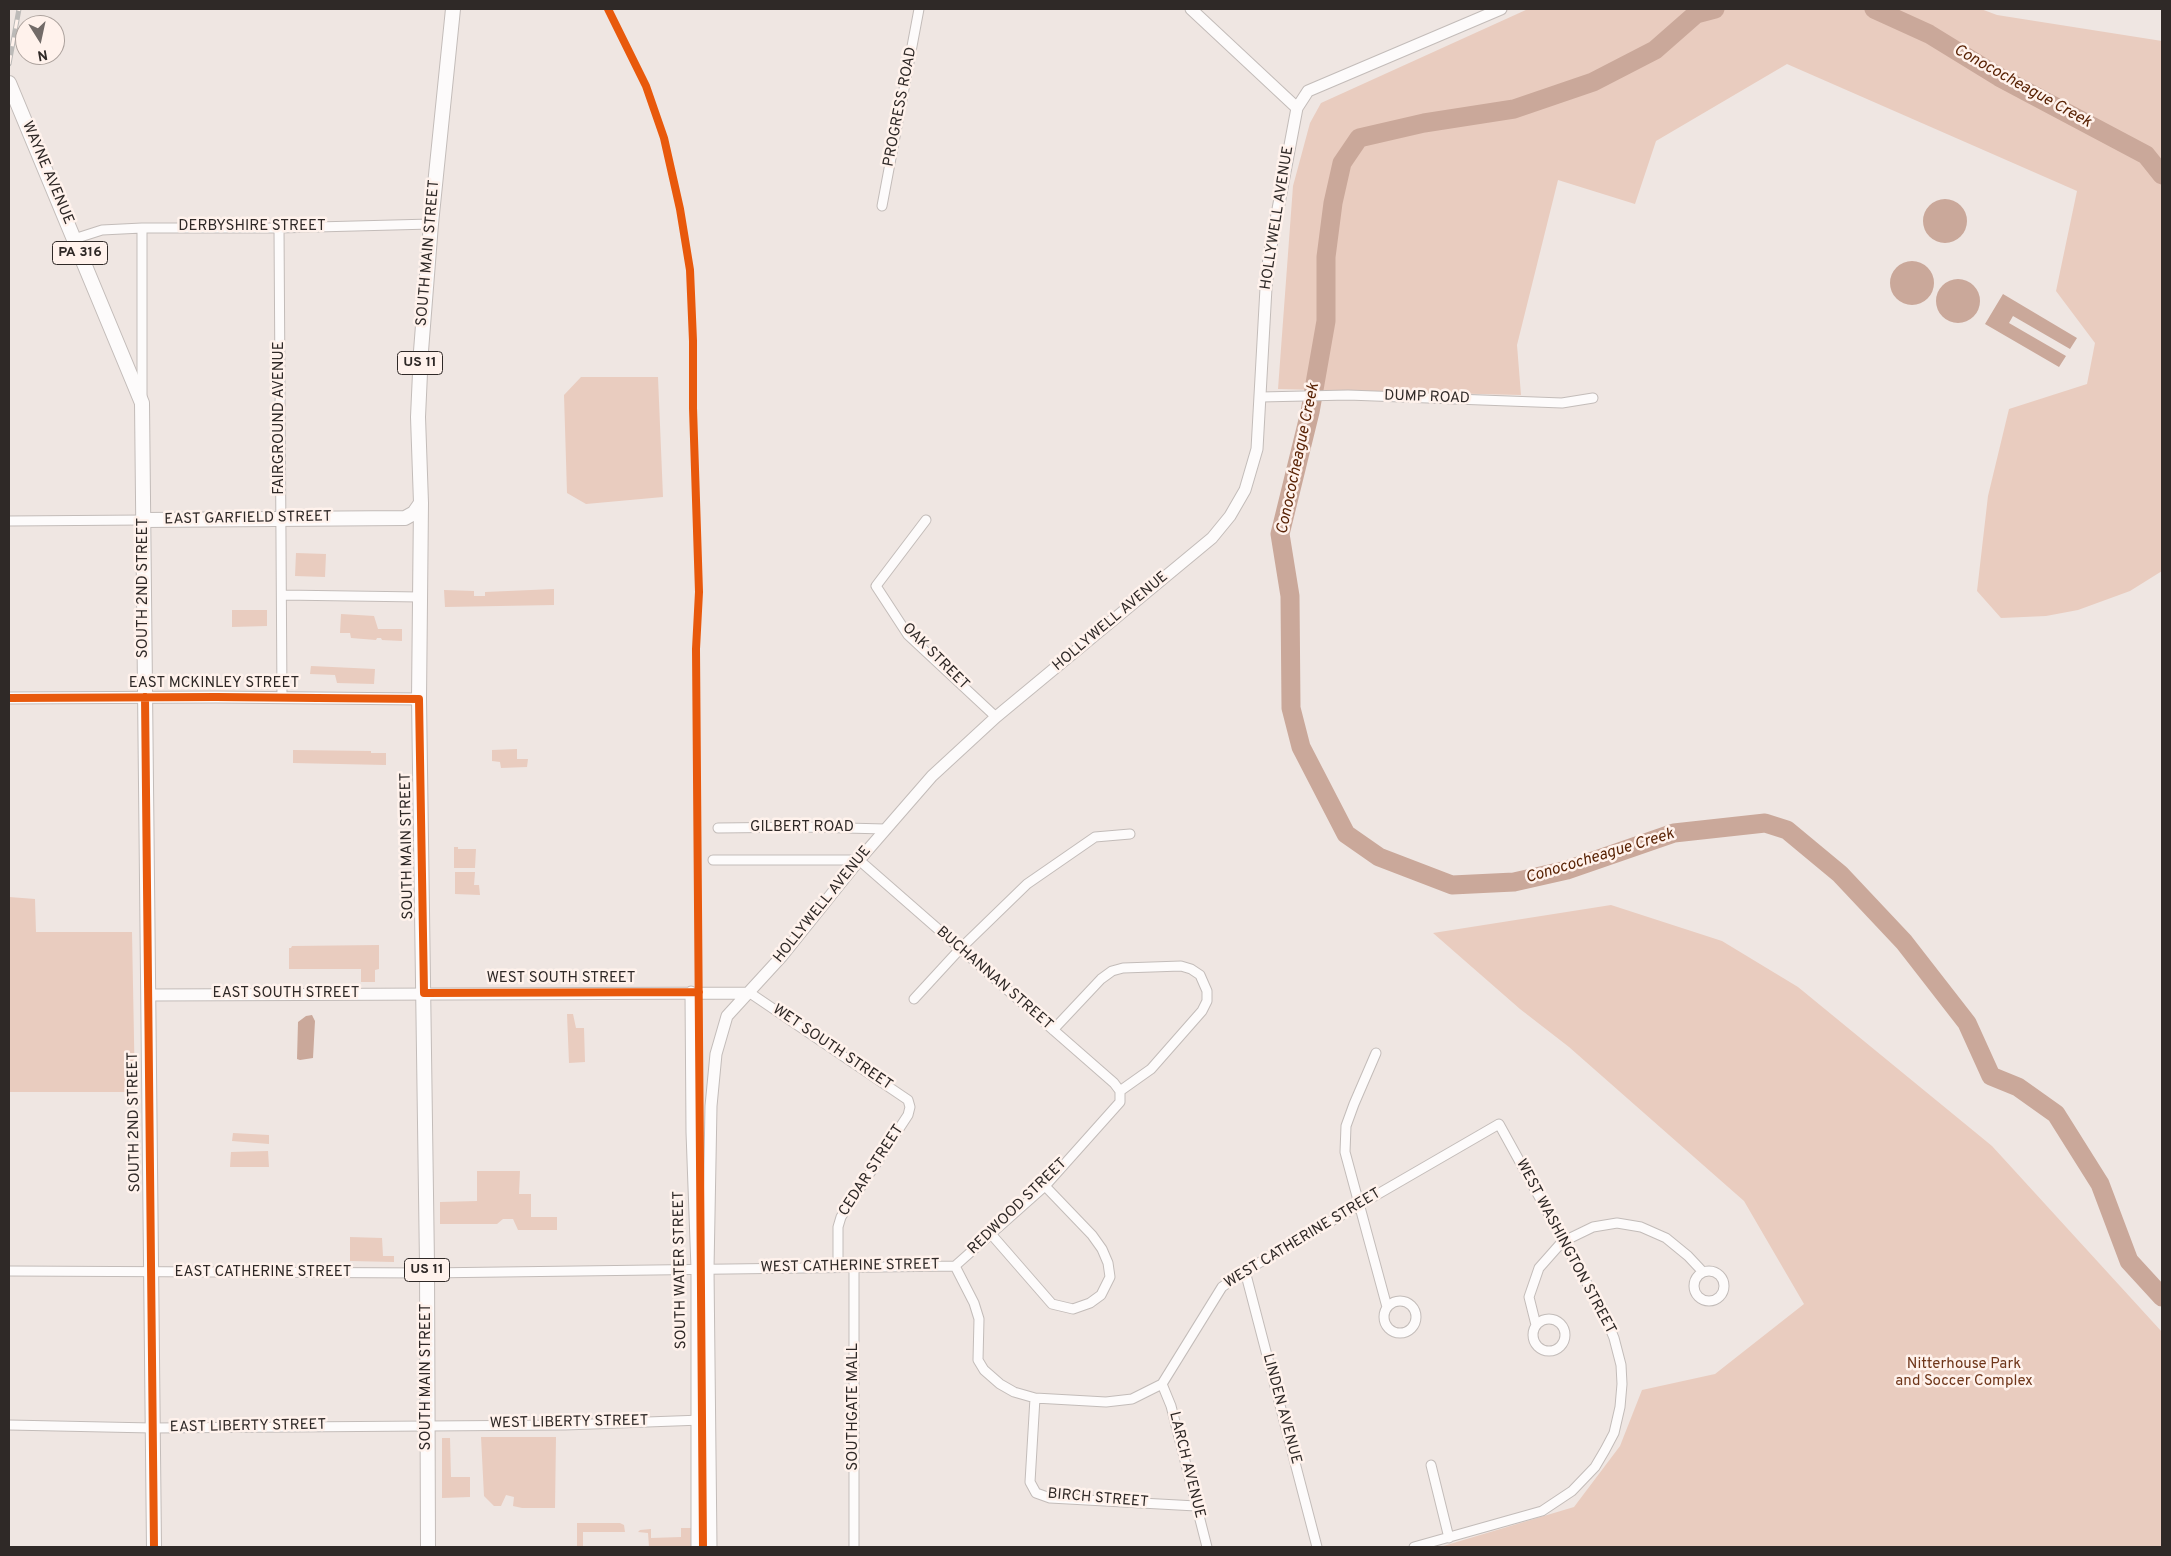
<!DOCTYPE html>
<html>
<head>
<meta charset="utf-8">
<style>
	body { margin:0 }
	#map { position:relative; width:2171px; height:1556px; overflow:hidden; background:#efe6e2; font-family:Overpass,sans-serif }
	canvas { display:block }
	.frame { position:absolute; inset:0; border:10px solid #2f2927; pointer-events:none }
	.north { position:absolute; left:15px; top:15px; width:50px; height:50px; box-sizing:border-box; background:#fff2ec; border:1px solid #aca29d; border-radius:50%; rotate:170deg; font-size:14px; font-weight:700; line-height:20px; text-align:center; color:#2f2927 }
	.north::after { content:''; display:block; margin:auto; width:18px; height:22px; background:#726b68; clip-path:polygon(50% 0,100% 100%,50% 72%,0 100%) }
</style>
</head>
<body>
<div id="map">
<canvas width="2171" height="1556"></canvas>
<div class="frame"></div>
<div class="north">N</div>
</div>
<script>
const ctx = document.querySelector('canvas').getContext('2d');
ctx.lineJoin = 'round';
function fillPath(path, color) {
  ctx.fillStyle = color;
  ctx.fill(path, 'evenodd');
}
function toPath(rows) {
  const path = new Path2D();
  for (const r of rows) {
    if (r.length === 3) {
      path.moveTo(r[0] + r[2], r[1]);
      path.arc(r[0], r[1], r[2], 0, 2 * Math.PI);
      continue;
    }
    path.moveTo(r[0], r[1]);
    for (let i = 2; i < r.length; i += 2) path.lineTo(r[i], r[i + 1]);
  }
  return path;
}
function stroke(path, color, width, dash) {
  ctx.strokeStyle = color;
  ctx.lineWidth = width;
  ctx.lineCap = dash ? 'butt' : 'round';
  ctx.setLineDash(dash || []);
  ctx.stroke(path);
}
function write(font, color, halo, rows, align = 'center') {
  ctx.font = font + ' Overpass,sans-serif';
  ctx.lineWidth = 5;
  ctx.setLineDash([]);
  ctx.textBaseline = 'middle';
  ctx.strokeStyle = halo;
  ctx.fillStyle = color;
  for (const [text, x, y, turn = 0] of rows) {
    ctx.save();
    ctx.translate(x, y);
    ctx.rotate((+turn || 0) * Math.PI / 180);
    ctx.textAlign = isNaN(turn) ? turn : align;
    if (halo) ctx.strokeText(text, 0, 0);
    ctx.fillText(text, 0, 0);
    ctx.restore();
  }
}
fillPath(toPath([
	[1528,9,1981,9,1997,15,2162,41,2162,571,2130,591,2078,610,2046,616,2001,618,1977,591,1988,496,2009,409,2087,384,2095,343,2056,291,2077,191,1787,64,1656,141,1635,204,1558,180,1517,345,1521,395,1278,389,1293,186,1310,123,1321,103],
	[581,377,658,377,663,497,586,504,567,493,564,395],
	[296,553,326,554,325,577,295,576],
	[554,589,554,605,445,607,444,590,474,591,474,596,485,596,485,592],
	[232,610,267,610,267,626,232,627],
	[341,614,374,616,378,629,402,629,402,641,382,640,381,638,377,638,376,640,351,638,350,633,340,633],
	[311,666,375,669,374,684,337,683,335,675,310,674],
	[517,749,517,759,528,759,527,767,501,768,500,762,492,761,492,750],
	[293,750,371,751,371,753,386,753,386,765,293,763],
	[454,847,458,847,458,849,476,849,475,868,454,868],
	[475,872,474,885,479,885,480,895,455,894,455,872],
	[9,897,35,899,36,932,132,932,135,1092,9,1092],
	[1611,905,1722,941,1798,987,1992,1146,2162,1332,2162,1547,1440,1547,1574,1507,1620,1446,1642,1390,1715,1374,1804,1304,1744,1201,1569,1047,1520,1009,1433,933],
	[379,945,379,969,375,970,375,982,361,982,361,969,289,969,289,948,291,948,292,946],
	[567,1014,573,1014,576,1028,584,1028,585,1062,569,1063],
	[233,1133,269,1135,269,1144,232,1141],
	[268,1151,269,1167,230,1167,231,1152],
	[477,1171,520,1171,519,1194,531,1194,531,1217,557,1217,557,1230,518,1230,513,1219,503,1219,497,1224,440,1224,440,1202,477,1201],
	[350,1237,382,1238,383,1256,394,1256,394,1262,350,1261],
	[481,1437,556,1437,555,1508,522,1508,513,1506,514,1497,506,1495,501,1506,494,1506,484,1496],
	[442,1438,450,1438,451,1477,470,1477,470,1497,442,1498],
	[577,1523,620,1523,624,1525,625,1532,583,1532,583,1547,577,1547],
	[681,1528,691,1528,691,1547,649,1547,648,1533,638,1532,640,1530,651,1529,651,1538,681,1537]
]), '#e9ccbf');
fillPath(toPath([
	[1945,221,22],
	[1912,283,22],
	[1958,301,22],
	[2003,294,2077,338,2070,349,2013,316,2009,323,2066,356,2059,367,1985,324],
	[312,1015,315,1021,313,1058,300,1060,297,1059,298,1022,306,1016]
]), '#caa89a');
stroke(toPath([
	[1715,9,1696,14,1655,50,1593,82,1514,109,1424,123,1359,138,1342,163,1333,203,1326,257,1326,321,1310,412,1280,534,1290,596,1291,708,1301,747,1346,834,1379,857,1452,885,1514,882,1567,870,1674,833,1765,823,1787,830,1840,874,1904,942,1967,1023,1991,1076,2018,1087,2056,1114,2100,1184,2129,1261,2162,1297],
	[1874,9,1929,34,1999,77,2146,155,2162,175]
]), '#caa89a', 19);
const minor = toPath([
	[882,206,919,9],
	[142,228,142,395],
	[279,228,282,698],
	[74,239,102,230,142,228,279,228,431,224],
	[1261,397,1348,395,1562,403,1593,398],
	[926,520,876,586,908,635,996,717],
	[9,521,144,520],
	[282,595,420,597],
	[718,828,807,827,885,829],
	[713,860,859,860,1114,1083,1120,1091,1120,1102,1045,1186,955,1266],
	[750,993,908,1100,910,1107,908,1115,841,1217,838,1227,838,1267],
	[914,999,960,949,1027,884,1095,837,1130,834],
	[1053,1030,1101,979,1112,971,1123,968,1181,966,1191,969,1200,975,1207,991,1207,1001,1202,1011,1151,1069,1120,1091],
	[1376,1053,1354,1104,1346,1126,1345,1152,1387,1307],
	[991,1234,1052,1304,1073,1309,1090,1303,1101,1295,1110,1277,1108,1263,1102,1249,1092,1235,1045,1186],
	[955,1266,974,1303,979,1319,978,1360,984,1370,1000,1384,1014,1392,1035,1398,1106,1402,1132,1399,1162,1384,1222,1287,1245,1271,1499,1124,1605,1316,1614,1338,1621,1365,1622,1384,1620,1407,1614,1433,1605,1450,1595,1467,1572,1491,1542,1511,1414,1547],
	[9,1271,427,1273,955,1266],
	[1245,1271,1317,1547],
	[1709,1286,15],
	[1400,1317,16],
	[1549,1335,16],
	[1536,1325,1529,1297,1539,1268,1562,1242,1593,1227,1617,1223,1641,1227,1666,1238,1688,1256,1703,1272],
	[1162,1384,1171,1406,1207,1547],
	[1035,1398,1030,1482,1036,1493,1050,1498,1196,1506],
	[9,1425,152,1428,565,1425,702,1420],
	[1431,1465,1449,1538],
	[854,1547,854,1267]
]);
const tertiary = toPath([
	[1191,9,1297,108],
	[9,698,216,697,419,699],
	[691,992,692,1132,697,1269,697,1547],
	[148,995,750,993],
	[711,1547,708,1269,711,1106,716,1054,727,1016,782,956,859,860,932,776,996,717,1212,538,1230,516,1245,490,1257,449,1266,288,1269,257,1297,108,1308,91,1501,9]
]);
const primary = toPath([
	[9,83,142,403,154,1547],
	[144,520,405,518,414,513,421,503],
	[428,1547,427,1264,419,699,421,503,418,417,421,351,431,224,453,9]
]);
stroke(minor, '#c3bcb9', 11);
stroke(tertiary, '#c3bcb9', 13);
stroke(primary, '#c3bcb9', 16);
stroke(minor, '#fdfbfb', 9);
stroke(tertiary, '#fdfbfb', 11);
stroke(primary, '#fdfbfb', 14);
const rail = toPath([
	[9,64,19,9]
]);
stroke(rail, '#bcbab8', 5);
stroke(rail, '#fff2ec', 3, [9]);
stroke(toPath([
	[608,9,646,86,664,138,680,209,690,270,693,341,693,408,699,592,696,649,703,1547],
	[145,697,154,1547],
	[9,698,216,697,419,699,424,993,699,992]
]), '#e8590c', 8);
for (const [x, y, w] of [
	[80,253,55],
	[420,363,45],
	[427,1270,45]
]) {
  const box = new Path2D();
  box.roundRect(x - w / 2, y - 11.5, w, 23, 4);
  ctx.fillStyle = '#fff2ec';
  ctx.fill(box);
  stroke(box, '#2f2927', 1);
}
write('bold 14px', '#2f2927', null, [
	["PA 316",80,253],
	["US 11",420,363],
	["US 11",427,1270]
]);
write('15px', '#2f2927', '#fff2ec', [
	["PROGRESS ROAD",901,107,-79],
	["WAYNE AVENUE",47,173,67],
	["HOLLYWELL AVENUE",1278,218,-81],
	["DERBYSHIRE STREET",252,227],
	["SOUTH MAIN STREET",429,253,-85],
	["DUMP ROAD",1427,398,2],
	["FAIRGROUND AVENUE",280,418,-90],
	["EAST GARFIELD STREET",248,519,-1],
	["SOUTH 2ND STREET",144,588,-90],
	["HOLLYWELL AVENUE",1111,622,-40],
	["OAK STREET",935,657,45],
	["EAST MCKINLEY STREET",214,684],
	["GILBERT ROAD",802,828],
	["SOUTH MAIN STREET",408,846,-91],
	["HOLLYWELL AVENUE",823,905,-51],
	["WEST SOUTH STREET",561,979],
	["BUCHANNAN STREET",994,979,41],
	["EAST SOUTH STREET",286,994],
	["WET SOUTH STREET",832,1048,34],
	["SOUTH 2ND STREET",135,1122,-91],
	["CEDAR STREET",872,1171,-57],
	["REDWOOD STREET",1018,1207,-44],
	["WEST CATHERINE STREET",1303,1239,-31],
	["WEST WASHINGTON STREET",1565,1247,62],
	["WEST CATHERINE STREET",850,1267,-1],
	["SOUTH WATER STREET",681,1270,-91],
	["EAST CATHERINE STREET",263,1273],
	["SOUTH MAIN STREET",427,1377,-90],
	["SOUTHGATE MALL",854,1407,-90],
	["LINDEN AVENUE",1281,1409,75],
	["WEST LIBERTY STREET",569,1423,-1],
	["EAST LIBERTY STREET",248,1427,-1],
	["LARCH AVENUE",1186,1465,76],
	["BIRCH STREET",1098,1499,5]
]);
write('15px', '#6f361a', '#fff2ec', [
	["Nitterhouse Park",1964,1365],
	["and Soccer Complex",1964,1382]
]);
write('italic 16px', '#5a2305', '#fff2ec', [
	["Conococheague Creek",2022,87,29],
	["Conococheague Creek",1299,459,-78],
	["Conococheague Creek",1600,857,-17]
]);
</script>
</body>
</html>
